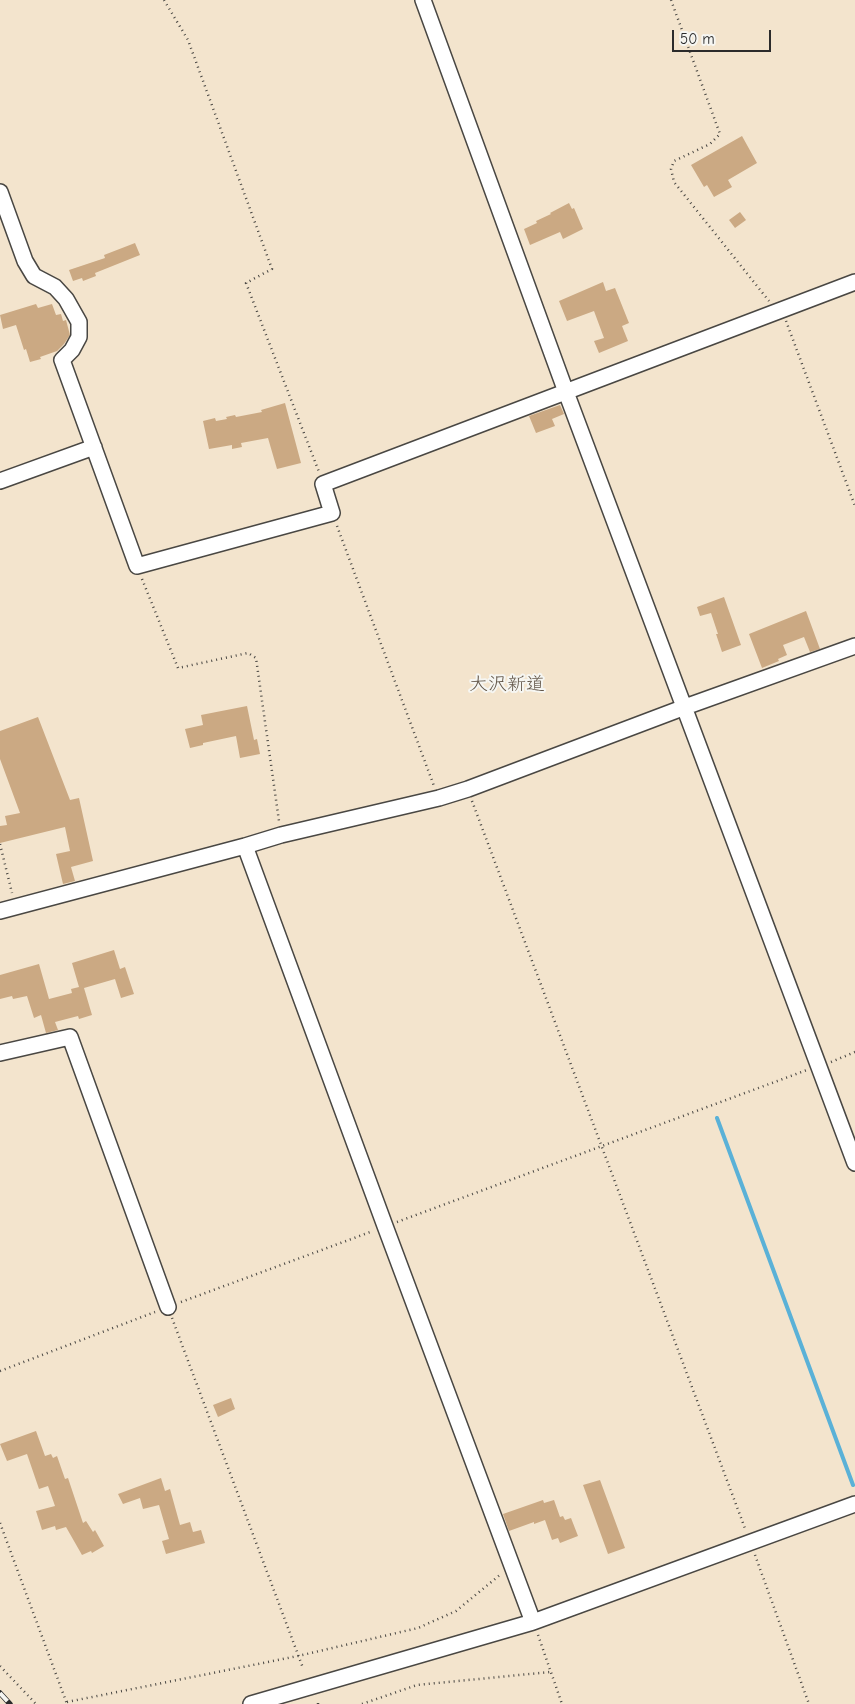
<!DOCTYPE html>
<html>
<head>
<meta charset="utf-8">
<style>
	body { margin:0 }
	#map { position:relative; width:855px; height:1704px; overflow:hidden; background:#f3e4cd; font-family:"Comic Neue",sans-serif }
	canvas { display:block }
	.scale { position:absolute; left:672px; top:30px; width:99px; height:22px; box-sizing:border-box; border:2px solid #2b2b2b; border-top:0; padding-left:6px; font-size:15px; line-height:18px; white-space:nowrap; color:#2b2b2b; -webkit-text-stroke:4px #f6f6f2; paint-order:stroke }
</style>
</head>
<body>
<div id="map">
<canvas width="855" height="1704"></canvas>
<div class="scale">50 m</div>
</div>
<script>
const ctx = document.querySelector('canvas').getContext('2d');
ctx.lineJoin = 'round';
function toPath(rows) {
  const path = new Path2D();
  for (const r of rows) {
    path.moveTo(r[0], r[1]);
    for (let i = 2; i < r.length; i += 2) path.lineTo(r[i], r[i + 1]);
  }
  return path;
}
function stroke(path, color, width, dash) {
  ctx.strokeStyle = color;
  ctx.lineWidth = width;
  ctx.lineCap = dash ? 'butt' : 'round';
  ctx.setLineDash(dash || []);
  ctx.stroke(path);
}
function fillPath(path, color) {
  ctx.fillStyle = color;
  ctx.fill(path, 'evenodd');
}
function write(font, color, halo, rows, align = 'center') {
  ctx.font = font + ' "Comic Neue","Klee One",sans-serif';
  ctx.lineWidth = 4;
  ctx.setLineDash([]);
  ctx.textBaseline = 'middle';
  ctx.strokeStyle = halo;
  ctx.fillStyle = color;
  for (const [text, x, y, turn = 0] of rows) {
    ctx.save();
    ctx.translate(x, y);
    ctx.rotate((+turn || 0) * Math.PI / 180);
    ctx.textAlign = isNaN(turn) ? turn : align;
    if (halo) ctx.strokeText(text, 0, 0);
    ctx.fillText(text, 0, 0);
    ctx.restore();
  }
}
stroke(toPath([
	[717,1118,853,1485]
]), '#5ab1d7', 4);
fillPath(toPath([
	[742,136,757,163,728,180,732,187,714,197,707,185,704,187,691,165],
	[569,203,572,209,574,208,583,229,563,239,560,232,530,245,524,229,537,223,536,221,551,214,550,213],
	[740,212,746,220,735,228,729,220],
	[135,243,140,255,95,273,96,276,83,281,82,278,73,281,69,270,105,258,104,255],
	[603,282,606,291,615,288,629,323,622,326,628,341,599,353,594,341,604,338,594,311,567,321,559,301],
	[36,304,38,308,52,304,56,315,61,314,63,321,66,320,70,335,64,344,57,351,40,357,41,359,30,362,26,349,24,350,16,325,3,329,0,315],
	[285,403,301,463,277,469,268,438,241,443,242,447,232,449,232,445,209,449,203,421,215,418,216,421,227,419,226,417,235,415,236,417,262,412,261,410],
	[560,405,564,414,552,419,555,426,536,433,529,416],
	[724,597,741,645,722,652,716,634,718,634,711,613,700,616,697,607],
	[806,611,820,649,810,652,804,637,783,645,787,655,778,659,779,661,762,668,749,634],
	[247,706,254,740,257,739,260,754,240,758,236,736,203,743,203,745,190,748,185,729,203,725,201,715],
	[38,717,70,800,79,798,93,861,71,867,75,881,63,884,56,854,70,851,65,827,0,843,0,826,7,825,5,816,20,813,0,759,0,731],
	[114,950,120,969,125,967,134,994,121,998,115,979,84,988,92,1015,79,1019,78,1016,55,1022,58,1030,46,1033,41,1015,34,1018,27,996,13,999,12,996,0,999,0,975,39,964,49,999,72,993,71,989,79,987,72,963],
	[231,1398,235,1409,218,1417,213,1405],
	[36,1431,45,1456,51,1454,53,1458,57,1456,65,1479,68,1478,83,1523,86,1521,93,1532,95,1530,104,1546,92,1553,91,1551,82,1555,66,1527,56,1530,55,1526,42,1530,36,1511,55,1506,48,1486,39,1489,27,1454,7,1461,0,1444],
	[161,1478,165,1491,170,1489,180,1525,190,1522,193,1532,201,1530,205,1543,166,1554,162,1541,169,1539,159,1505,143,1509,140,1498,123,1504,118,1494],
	[600,1480,625,1548,608,1554,583,1485],
	[543,1500,544,1503,554,1500,560,1517,563,1516,565,1520,571,1518,578,1536,560,1543,558,1538,552,1540,545,1520,534,1524,534,1522,509,1531,503,1514]
]), '#cba983');
const minor = toPath([
	[423,0,566,392,855,1163],
	[0,192,25,261,34,276,55,287,66,299,79,322,79,337,72,350,62,360,137,566,332,513,323,484,855,282],
	[0,481,94,447],
	[245,846,385,1226,533,1622],
	[0,911,245,846,281,835,439,798,468,789,685,707,855,646],
	[0,1053,70,1037,168,1307],
	[251,1704,533,1622,855,1504]
]);
stroke(minor, '#494743', 18);
stroke(toPath([
	[164,0,188,40,272,269,246,283,319,472],
	[671,0,720,134,710,144,674,161,671,169,674,182,769,301],
	[786,321,855,506],
	[337,526,434,786],
	[142,579,178,668,248,653,256,658,279,821],
	[472,801,746,1531],
	[0,844,12,893],
	[831,1062,855,1052],
	[397,1222,807,1070],
	[181,1302,373,1231],
	[172,1318,303,1668],
	[0,1371,155,1312],
	[0,1523,67,1704],
	[755,1555,809,1704],
	[538,1635,562,1704],
	[0,1666,36,1704],
	[67,1702,298,1656,418,1628,456,1611,501,1574],
	[318,1703,318,1704],
	[362,1704,417,1685,550,1672]
]), '#494743', 2.5, [1, 4]);
stroke(minor, '#fff', 15);
const rail = toPath([
	[0,1693,10,1704]
]);
stroke(rail, '#2b2b2b', 5.5);
stroke(rail, '#f6f6f2', 4, [11]);
write('19px', '#63574a', '#f6f6f2', [
	["大沢新道",507,685]
]);
</script>
</body>
</html>
